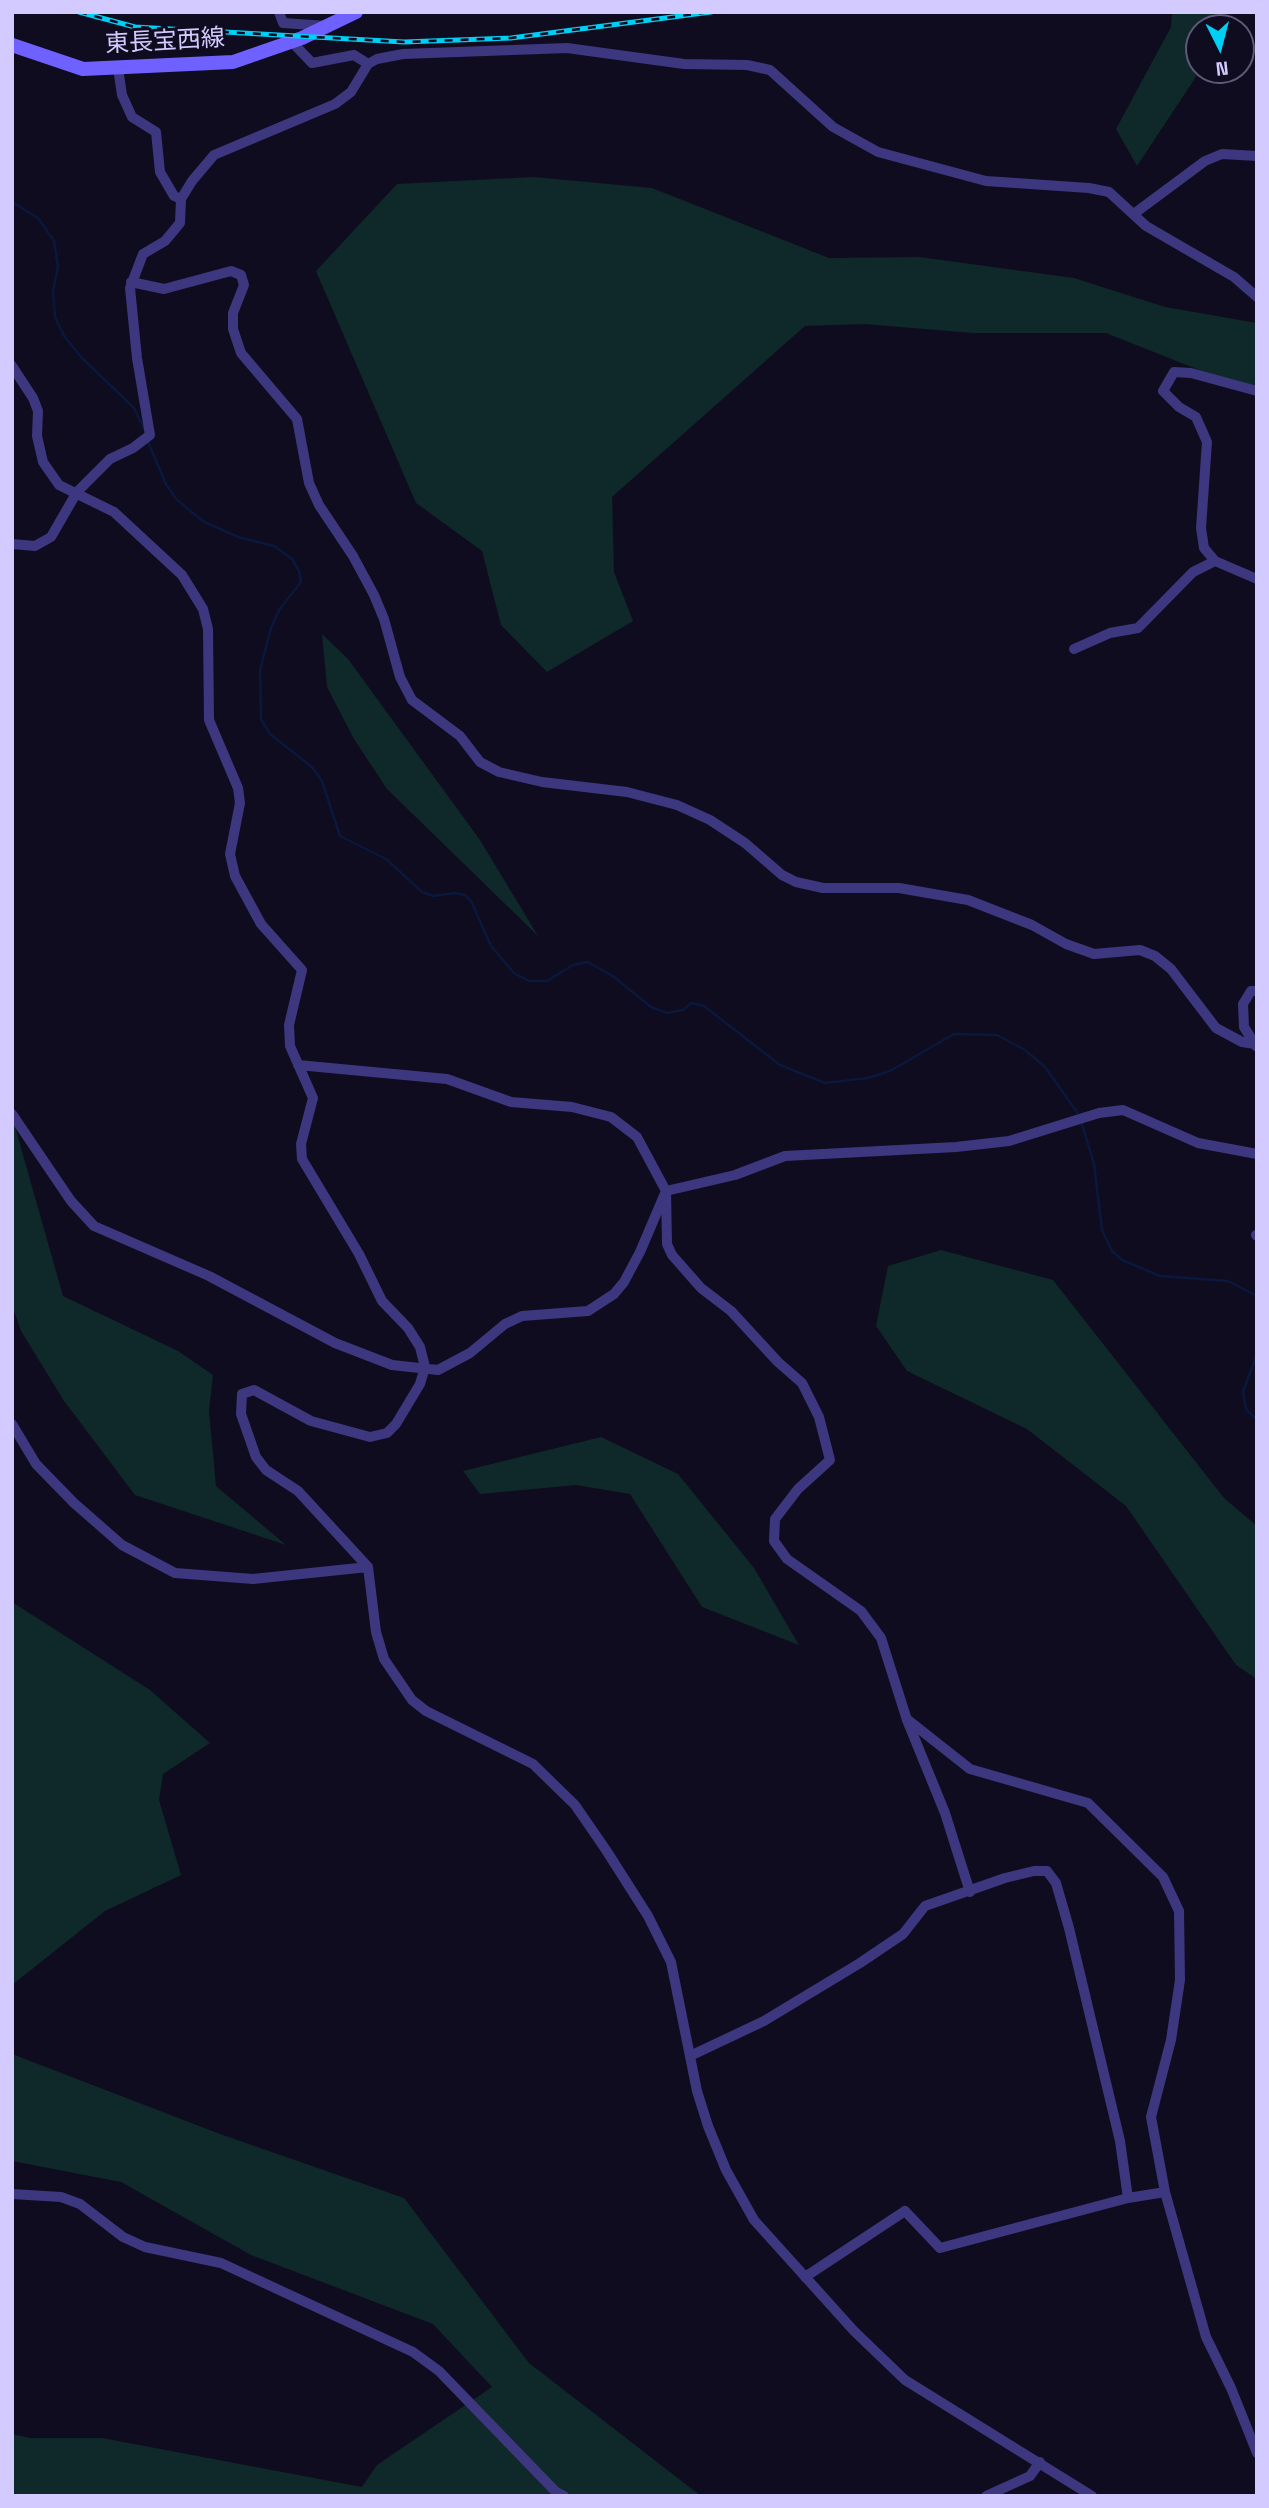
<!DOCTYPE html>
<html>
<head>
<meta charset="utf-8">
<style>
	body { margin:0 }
	#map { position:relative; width:1269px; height:2508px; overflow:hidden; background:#100c1f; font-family:"Space Grotesk",sans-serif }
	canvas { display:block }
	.frame { position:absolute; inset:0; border:14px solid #d3caff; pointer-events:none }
	.north { position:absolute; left:1185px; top:14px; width:70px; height:70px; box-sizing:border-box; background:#100c1f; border:2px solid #5e5879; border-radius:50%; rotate:174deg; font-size:19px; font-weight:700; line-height:28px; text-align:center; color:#d3caff }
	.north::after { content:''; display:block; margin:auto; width:24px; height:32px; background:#00cff5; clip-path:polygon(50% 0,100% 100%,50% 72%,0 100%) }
</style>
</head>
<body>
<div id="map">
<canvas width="1269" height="2508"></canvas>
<div class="frame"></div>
<div class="north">N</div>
</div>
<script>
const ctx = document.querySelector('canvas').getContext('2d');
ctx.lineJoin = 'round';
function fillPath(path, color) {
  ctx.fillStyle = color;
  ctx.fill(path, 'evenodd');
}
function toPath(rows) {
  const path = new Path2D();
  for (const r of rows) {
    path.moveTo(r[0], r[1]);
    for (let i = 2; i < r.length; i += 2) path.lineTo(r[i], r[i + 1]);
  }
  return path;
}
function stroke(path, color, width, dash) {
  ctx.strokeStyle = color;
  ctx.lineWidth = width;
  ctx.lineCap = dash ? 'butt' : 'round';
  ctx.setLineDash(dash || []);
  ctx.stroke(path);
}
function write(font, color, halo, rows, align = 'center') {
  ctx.font = font + ' "Space Grotesk","Noto Sans JP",sans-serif';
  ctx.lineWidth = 6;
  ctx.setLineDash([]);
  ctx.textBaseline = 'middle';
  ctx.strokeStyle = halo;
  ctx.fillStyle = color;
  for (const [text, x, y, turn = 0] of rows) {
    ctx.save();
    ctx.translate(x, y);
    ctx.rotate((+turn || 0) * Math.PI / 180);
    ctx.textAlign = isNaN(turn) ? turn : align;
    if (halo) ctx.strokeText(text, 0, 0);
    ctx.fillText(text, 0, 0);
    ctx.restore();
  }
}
fillPath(toPath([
	[1172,12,1216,12,1212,28,1199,28,1199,70,1194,80,1137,166,1116,129,1171,27],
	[533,177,652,188,829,258,919,257,1074,278,1165,307,1257,323,1257,393,1106,333,974,333,864,324,805,326,612,497,614,572,633,621,547,672,501,625,482,551,416,503,316,271,397,184],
	[322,634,348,659,480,840,538,936,387,789,354,739,327,687],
	[12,1116,63,1296,178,1351,213,1375,209,1411,216,1486,286,1545,135,1495,64,1401,21,1331,12,1305],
	[941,1250,1053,1280,1224,1498,1257,1526,1257,1679,1236,1665,1126,1506,1027,1429,907,1371,876,1326,888,1266],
	[601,1437,678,1474,754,1568,799,1645,702,1607,630,1494,576,1485,480,1494,463,1471],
	[12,1602,150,1690,210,1743,163,1774,159,1800,181,1875,105,1911,12,1985],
	[12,2054,220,2134,404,2198,529,2363,701,2496,12,2496,12,2434,30,2438,102,2438,362,2487,377,2465,492,2387,433,2324,251,2255,121,2182,12,2161]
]), '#0f2829');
stroke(toPath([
	[12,202,38,218,54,241,58,267,53,291,55,317,64,336,81,357,134,408,144,429],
	[148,442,166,484,177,500,204,522,241,538,274,546,292,559,299,571,301,582,279,610,271,628,260,670,261,719,270,734,312,767,322,781,340,836,386,859,422,892,433,896,455,893,465,895,471,901,491,946,514,973,529,981,547,981,573,965,588,962,614,977,651,1007,667,1013,683,1010,691,1003,704,1006,780,1065,825,1083,868,1078,890,1071,954,1034,997,1035,1025,1050,1045,1067,1079,1115],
	[1081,1121,1094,1164,1102,1230,1112,1251,1122,1260,1160,1276,1228,1281,1257,1296],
	[1257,1354,1243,1392,1246,1409,1257,1420]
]), '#09183c', 2.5);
stroke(toPath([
	[279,12,283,23,327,26],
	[292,42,312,63,354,55,368,64],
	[181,199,192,181,214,155,335,104,351,92,368,64,377,59,403,54,567,48,684,64,747,65,770,70,833,127,878,152,986,181,1089,188,1109,192,1146,226,1234,277,1257,297],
	[1135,213,1205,161,1222,154,1257,156],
	[131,282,164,289,231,271,241,275,244,285,233,313,233,329,241,353,297,419,309,483,319,505,353,556,374,595,384,619,400,677,412,700,460,736,480,762,499,772,542,782,627,792,677,805,710,820,745,843,782,875,796,882,823,888,899,888,968,900,1032,925,1066,944,1094,954,1140,950,1155,956,1171,969,1216,1028,1242,1042,1255,1044],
	[12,366,33,398,38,411,37,436,43,462,59,485,114,512,182,575,203,609,208,629,209,720,238,788,240,803,230,854,235,876,261,924,302,970,289,1025,290,1046,313,1098,301,1144,302,1159,359,1254,382,1301,408,1328,420,1347,425,1367,420,1384,396,1424,387,1433,370,1437,311,1421,254,1390,242,1394,241,1414,256,1457,266,1470,298,1491,368,1567,376,1632,384,1659,412,1700,426,1711,533,1764,575,1805,606,1850,648,1916,671,1962,697,2091,708,2126,726,2170,754,2220,854,2331,905,2380,1092,2496],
	[1257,391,1191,373,1174,372,1163,391,1179,407,1196,417,1207,442,1201,528,1204,548,1215,561,1257,579],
	[12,544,35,546,51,537,77,492,110,459,133,448,150,435,137,358,130,288,143,254,165,241,180,223,181,199,174,196,160,172,156,132,132,117,122,95,118,68],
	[1074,649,1110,633,1138,628,1193,572,1215,561],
	[1256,1046,1244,1027,1243,1004,1251,991,1257,991],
	[298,1065,447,1079,511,1102,572,1107,611,1117,637,1137,666,1191,667,1244,672,1255,701,1288,731,1311,778,1362,802,1383,819,1417,830,1460,798,1489,775,1519,774,1541,787,1559,861,1611,881,1638,907,1720,945,1813,970,1892],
	[12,1114,71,1201,94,1226,209,1276,335,1343,392,1365,438,1370,470,1353,505,1324,522,1316,588,1311,614,1294,624,1282,640,1252,666,1191,735,1175,785,1156,956,1147,1009,1141,1099,1113,1123,1110,1198,1143,1257,1154],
	[1256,1235,1257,1236],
	[12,1424,36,1464,74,1503,122,1545,175,1573,253,1579,368,1567],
	[908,1720,970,1769,1088,1803,1163,1877,1179,1911,1180,1980,1171,2040,1151,2117,1165,2192,1206,2337,1231,2388,1257,2453],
	[690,2056,764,2021,860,1963,903,1934,925,1906,1005,1878,1034,1871,1047,1871,1056,1883,1069,1928,1120,2141,1128,2198],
	[12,2194,61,2197,80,2204,123,2237,145,2247,221,2263,413,2352,439,2371,556,2492,564,2496],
	[805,2277,905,2211,940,2248,1128,2198,1165,2192],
	[986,2496,1030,2476,1040,2462]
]), '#3d377f', 10);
stroke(toPath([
	[12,45,83,69,233,62,302,38,356,12]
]), '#6e61ff', 14);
const rail = toPath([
	[79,12,135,27,404,42,511,38,711,12]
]);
stroke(rail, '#00cff5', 5);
stroke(rail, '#100c1f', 2.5, [8]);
write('24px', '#d3caff', '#100c1f', [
	["東長宝西線",165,42,-3]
]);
</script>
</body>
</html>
